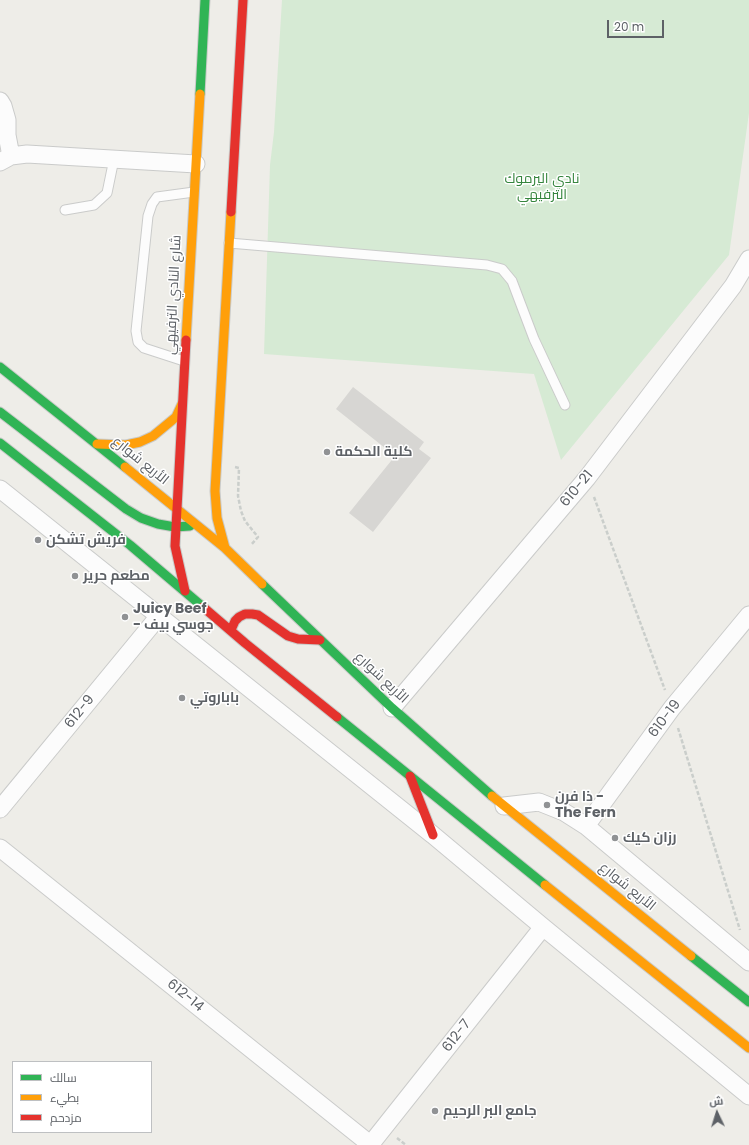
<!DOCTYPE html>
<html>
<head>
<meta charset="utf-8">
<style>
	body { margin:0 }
	#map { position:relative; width:749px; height:1145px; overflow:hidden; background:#eeede8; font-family:Poppins,Cairo,sans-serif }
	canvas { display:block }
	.legend { position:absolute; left:12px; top:1061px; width:140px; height:72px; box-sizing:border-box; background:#fff; border:1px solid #bec0c2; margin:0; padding:5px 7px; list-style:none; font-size:12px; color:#5d6166 }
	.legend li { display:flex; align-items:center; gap:8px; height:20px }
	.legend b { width:20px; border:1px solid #bec0c2 }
	.north { position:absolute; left:697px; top:1093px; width:40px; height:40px; -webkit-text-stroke:3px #fff; paint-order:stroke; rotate:356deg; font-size:11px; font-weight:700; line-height:16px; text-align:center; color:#5d6166 }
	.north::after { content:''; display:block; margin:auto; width:14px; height:18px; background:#5d6166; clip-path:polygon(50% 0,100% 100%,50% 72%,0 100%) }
	.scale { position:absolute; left:607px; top:20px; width:57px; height:18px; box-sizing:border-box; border:2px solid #5d6166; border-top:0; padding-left:5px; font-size:12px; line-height:14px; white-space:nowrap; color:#5d6166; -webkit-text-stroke:3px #fff; paint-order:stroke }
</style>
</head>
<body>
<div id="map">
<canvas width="749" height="1145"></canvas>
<ul class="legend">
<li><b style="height:5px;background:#30b455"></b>سالك</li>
<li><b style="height:5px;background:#ff9f0a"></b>بطيء</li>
<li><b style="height:5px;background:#e5322d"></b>مزدحم</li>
</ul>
<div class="north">ش</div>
<div class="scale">20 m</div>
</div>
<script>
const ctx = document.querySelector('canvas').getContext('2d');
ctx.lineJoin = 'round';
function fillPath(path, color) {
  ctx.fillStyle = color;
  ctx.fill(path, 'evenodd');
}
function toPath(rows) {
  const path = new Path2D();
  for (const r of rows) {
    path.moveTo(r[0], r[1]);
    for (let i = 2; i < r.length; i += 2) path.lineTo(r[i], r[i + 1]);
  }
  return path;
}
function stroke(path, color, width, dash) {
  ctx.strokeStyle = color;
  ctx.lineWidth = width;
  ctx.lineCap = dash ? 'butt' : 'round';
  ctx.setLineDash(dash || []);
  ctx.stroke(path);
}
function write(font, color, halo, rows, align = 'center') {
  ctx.font = font + ' Poppins,Cairo,sans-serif';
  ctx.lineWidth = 3;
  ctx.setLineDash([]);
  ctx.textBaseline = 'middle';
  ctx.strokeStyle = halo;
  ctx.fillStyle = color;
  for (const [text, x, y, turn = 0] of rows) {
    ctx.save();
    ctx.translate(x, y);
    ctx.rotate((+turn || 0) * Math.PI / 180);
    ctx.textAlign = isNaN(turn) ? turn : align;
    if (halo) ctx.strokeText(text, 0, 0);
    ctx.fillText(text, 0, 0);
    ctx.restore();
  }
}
fillPath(toPath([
	[282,0,749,0,749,113,729,255,561,460,534,374,264,354,270,165,274,132]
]), '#d6ead4');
fillPath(toPath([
	[353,387,424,442,419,449,431,458,373,532,349,513,395,456,336,409]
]), '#d7d6d3');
const lane = toPath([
	[65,210,94,205,107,193,114,159],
	[229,243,487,265,502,269,512,281,534,339,565,405],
	[184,361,144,348,138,342,136,331,148,216,152,204,157,197,194,192]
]);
const street = toPath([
	[0,101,3,106,7,120,7,135,11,156],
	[0,162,11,156,27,154,196,164],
	[0,489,433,835,543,927,749,1096],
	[392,708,587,478,733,286,749,259],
	[504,806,539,802,564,812,586,826,749,962],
	[0,809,159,616],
	[586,826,672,708,749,615],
	[0,848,371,1145],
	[370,1145,543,927]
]);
const fast = toPath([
	[200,94,205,0],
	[0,367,125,467],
	[0,412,126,509,141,518,158,524,175,527,190,526],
	[0,443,130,545,203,607],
	[262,584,392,708,492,796],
	[337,717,545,885],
	[691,956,749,1002]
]);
const slow = toPath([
	[186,340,200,94],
	[97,444,126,445,140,442,153,436,176,417,182,404],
	[125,467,225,548,262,584],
	[225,548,217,518,215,491,231,212],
	[492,796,691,956],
	[545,885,749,1048]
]);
const jam = toPath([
	[231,212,243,0],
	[185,591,175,546,186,340],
	[203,607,245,643,337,717],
	[231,630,235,621,239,617,245,614,252,614,258,615,288,636,298,639,320,640],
	[410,776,433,835]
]);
stroke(lane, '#cacbca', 11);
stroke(street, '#cacbca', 19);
stroke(fast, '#c9cac8', 11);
stroke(slow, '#c9cac8', 11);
stroke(jam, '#c9cac8', 11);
stroke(toPath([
	[235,467,239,468,238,496,241,511,245,521,258,537,251,545],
	[594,497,665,690],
	[678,728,740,930],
	[397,1138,406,1145]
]), '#cacecb', 2.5, [4, 2]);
stroke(lane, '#fcfcfc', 9);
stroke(street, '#fcfcfc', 17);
stroke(fast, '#30b455', 9);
stroke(slow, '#ff9f0a', 9);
stroke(jam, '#e5322d', 9);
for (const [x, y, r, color] of [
	[327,452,4,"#909294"],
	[38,540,4,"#909294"],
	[75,576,4,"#909294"],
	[125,617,4,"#909294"],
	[182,698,4,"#909294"],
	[547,805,4,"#909294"],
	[615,838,4,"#909294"],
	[435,1111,4,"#909294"]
]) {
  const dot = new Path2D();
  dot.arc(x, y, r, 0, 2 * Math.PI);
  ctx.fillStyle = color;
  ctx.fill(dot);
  stroke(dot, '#fff', 1.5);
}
write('14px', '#35853d', '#fff', [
	["نادي اليرموك",542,179],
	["الترفيهي",542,195]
]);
write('14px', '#5d6166', '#fff', [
	["شارع النادي الترفيهي",174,295,-87],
	["الأربع شوارع",140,461,39],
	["610-21",577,489,-50],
	["الأربع شوارع",381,678,43],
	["612-9",80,712,-51],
	["610-19",665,719,-53],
	["الأربع شوارع",627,887,39],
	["612-14",185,996,39],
	["612-7",457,1036,-52]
]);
write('bold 14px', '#5d6166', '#fff', [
	["كلية الحكمة",335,452],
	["فريش تشكن",46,540],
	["مطعم حرير",83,576],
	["Juicy Beef",133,609],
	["- جوسي بيف",133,625],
	["باباروتي",190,698],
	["ذا فرن -",555,797],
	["The Fern",555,813],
	["رزان كيك",623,838],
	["جامع البر الرحيم",443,1111]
], 'left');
</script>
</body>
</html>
